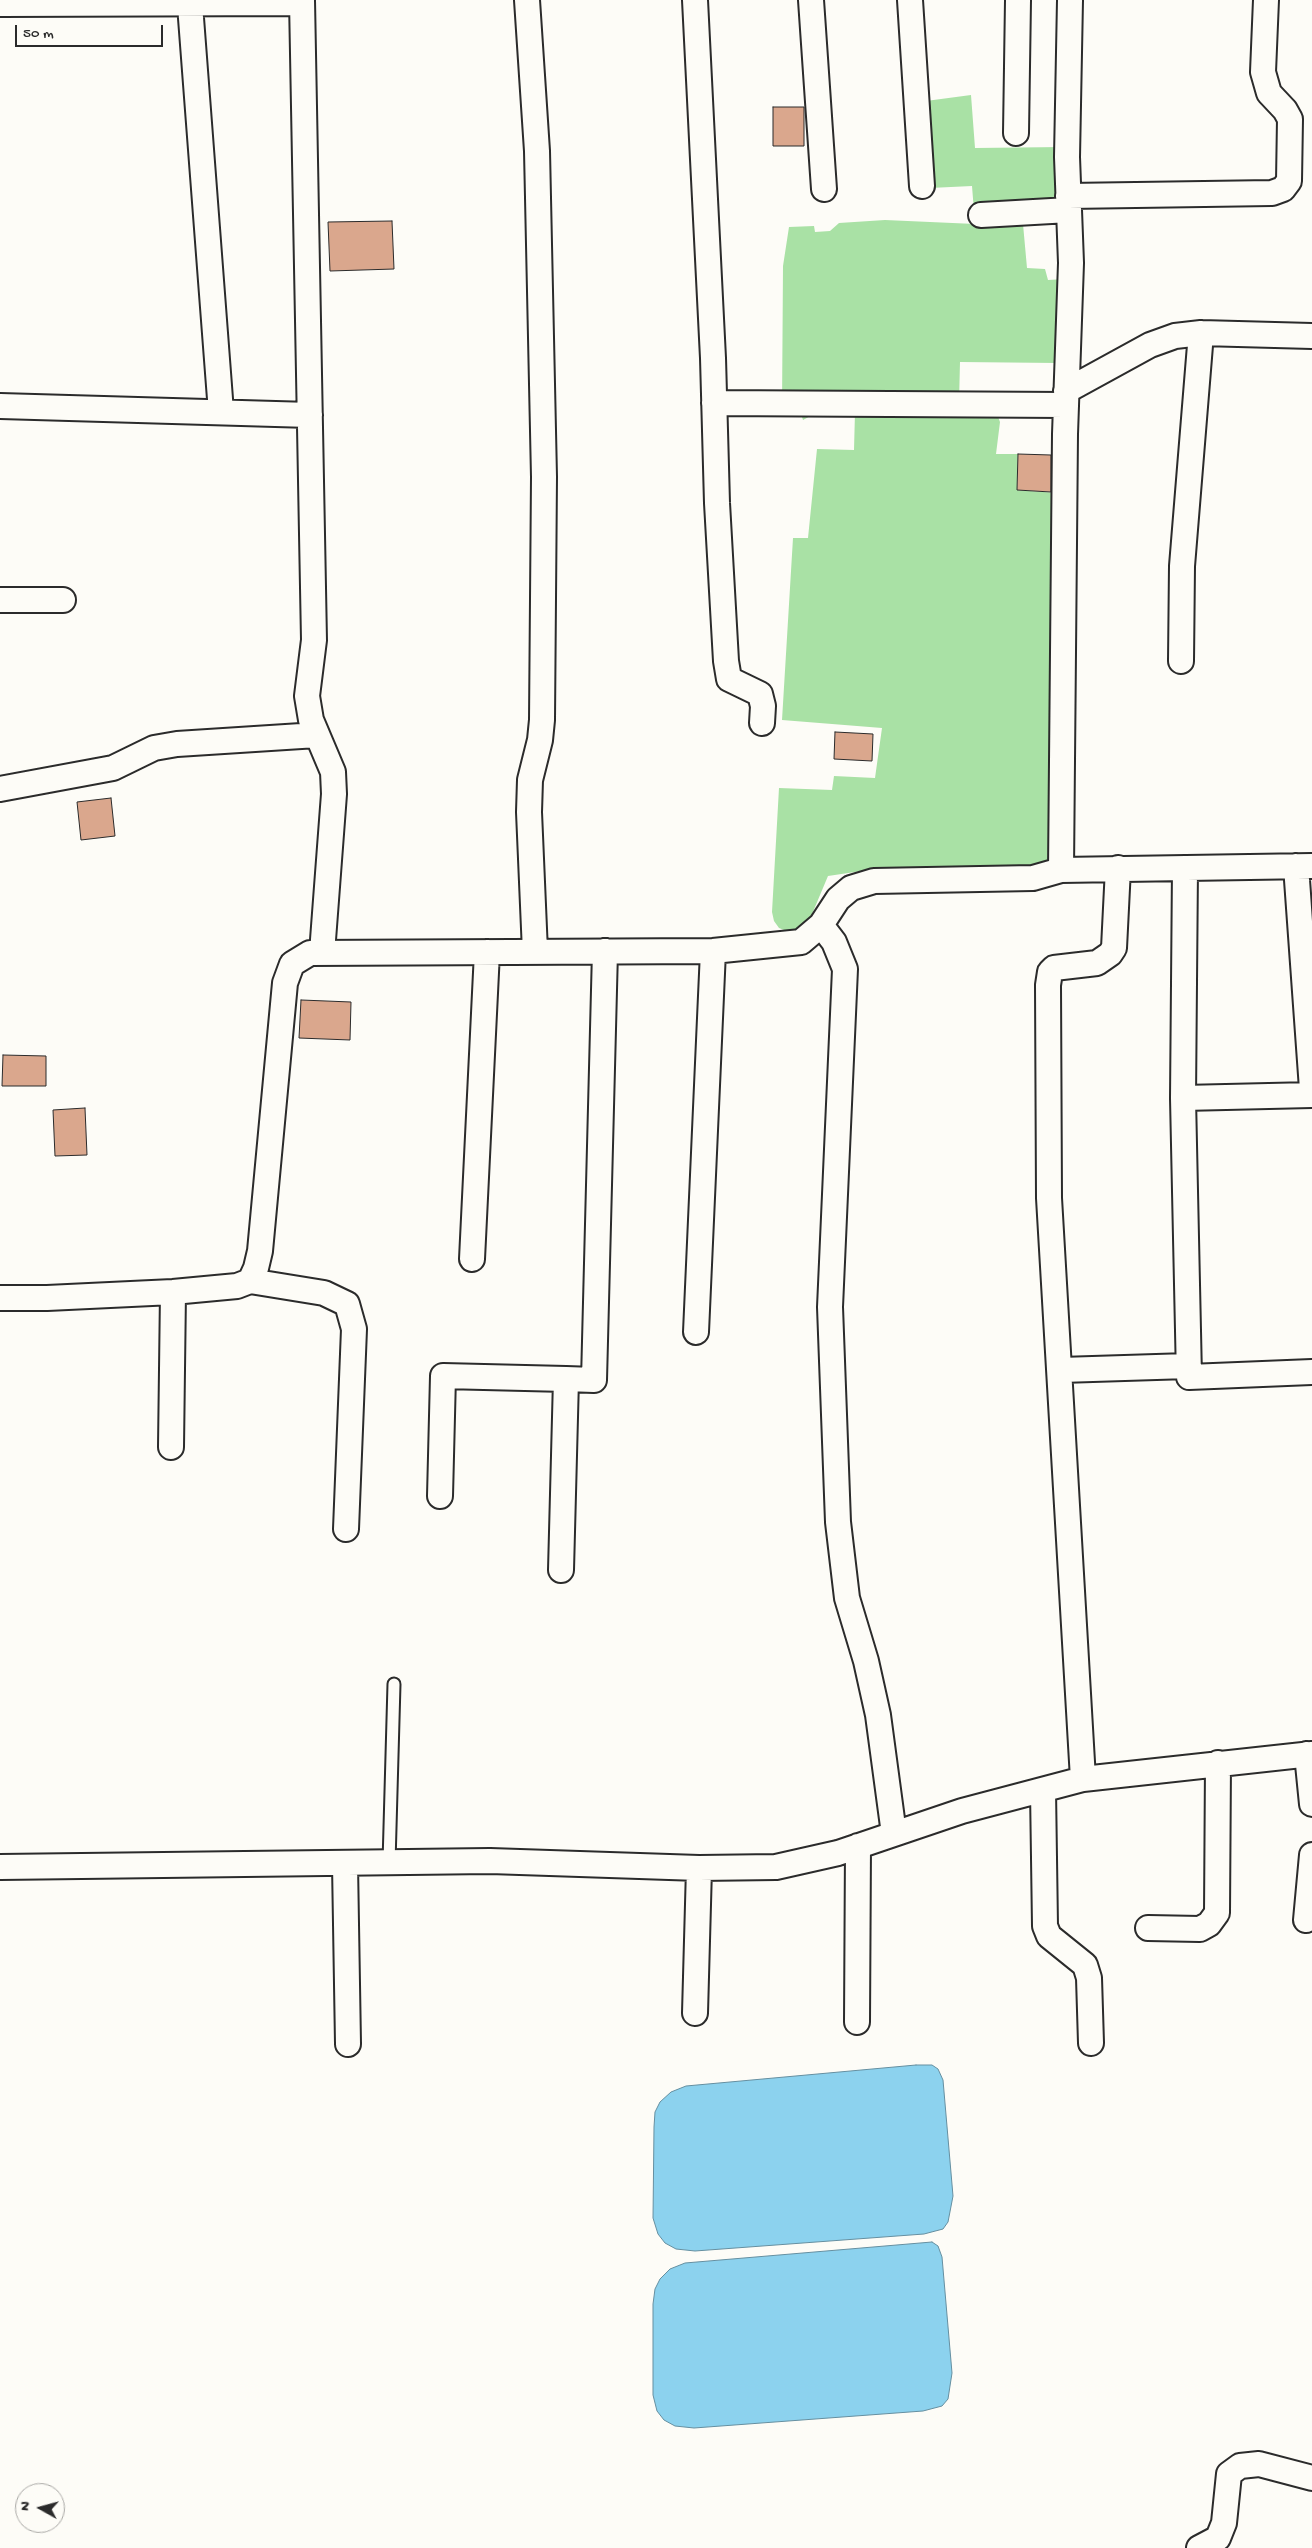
<!DOCTYPE html>
<html>
<head>
<meta charset="utf-8">
<style>
	body { margin:0 }
	#map { position:relative; width:1312px; height:2548px; overflow:hidden; background:#fdfcf7; font-family:"Gochi Hand",sans-serif }
	canvas { display:block }
	.north { position:absolute; left:15px; top:2483px; width:50px; height:50px; box-sizing:border-box; background:#fdfcf7; border:1px solid #a9a8a5; border-radius:50%; rotate:277deg; font-size:14px; font-weight:700; line-height:20px; text-align:center; color:#2b2b2b }
	.north::after { content:''; display:block; margin:auto; width:18px; height:22px; background:#2b2b2b; clip-path:polygon(50% 0,100% 100%,50% 72%,0 100%) }
	.scale { position:absolute; left:15px; top:25px; width:148px; height:22px; box-sizing:border-box; border:2px solid #2b2b2b; border-top:0; padding-left:6px; font-size:15px; line-height:18px; white-space:nowrap; color:#2b2b2b; -webkit-text-stroke:4px #fdfcf7; paint-order:stroke }
</style>
</head>
<body>
<div id="map">
<canvas width="1312" height="2548"></canvas>
<div class="north">N</div>
<div class="scale">50 m</div>
</div>
<script>
const ctx = document.querySelector('canvas').getContext('2d');
ctx.lineJoin = 'round';
function fillPath(path, color) {
  ctx.fillStyle = color;
  ctx.fill(path, 'evenodd');
}
function toPath(rows) {
  const path = new Path2D();
  for (const r of rows) {
    path.moveTo(r[0], r[1]);
    for (let i = 2; i < r.length; i += 2) path.lineTo(r[i], r[i + 1]);
  }
  return path;
}
function stroke(path, color, width, dash) {
  ctx.strokeStyle = color;
  ctx.lineWidth = width;
  ctx.lineCap = dash ? 'butt' : 'round';
  ctx.setLineDash(dash || []);
  ctx.stroke(path);
}
fillPath(toPath([
	[971,95,975,148,1063,147,1062,221,1023,224,1027,268,1045,269,1048,280,1065,279,1057,363,960,362,959,402,992,401,1000,422,996,454,1018,454,1017,490,1057,493,1054,861,1039,866,882,868,828,876,807,926,789,932,779,928,774,921,772,912,779,788,832,790,834,776,875,778,882,728,782,720,793,538,808,538,817,449,854,450,855,412,820,411,803,420,800,411,782,408,783,266,789,227,814,226,815,232,830,231,839,223,885,220,975,224,972,186,930,188,926,101]
]), '#a9e1a5');
const water = toPath([
	[916,2065,932,2065,938,2069,943,2080,953,2196,948,2222,943,2229,924,2234,695,2251,676,2249,665,2243,658,2234,653,2218,654,2127,655,2112,660,2102,671,2092,686,2086,916,2065],
	[932,2242,938,2246,942,2257,952,2373,948,2399,942,2406,923,2411,694,2428,675,2426,664,2420,657,2411,653,2395,653,2304,655,2289,660,2279,670,2269,685,2263,932,2242]
]);
fillPath(water, '#8cd2ee');
stroke(water, '#658fa0', 1);
const building = toPath([
	[773,107,804,107,804,146,773,146,773,107],
	[392,221,394,269,330,271,328,222,392,221],
	[1018,454,1051,455,1051,492,1017,490,1018,454],
	[835,732,873,734,872,761,834,759,835,732],
	[111,798,115,836,81,840,77,802,111,798],
	[301,1000,351,1002,350,1040,299,1038,301,1000],
	[3,1055,46,1056,46,1086,2,1086,3,1055],
	[85,1108,87,1155,55,1156,53,1110,85,1108]
]);
fillPath(building, '#daa78d');
stroke(building, '#2b2b2b', 1);
const lane = toPath([
	[389,1863,394,1684]
]);
const street = toPath([
	[302,0,314,640,307,696,311,720,333,772,334,794,322,953],
	[527,0,537,151,544,477,542,720,540,740,530,780,529,812,535,952],
	[695,0,713,358,717,503,726,661,729,679,760,694,763,706,762,723],
	[811,0,824,189],
	[910,0,922,186],
	[0,4,302,3],
	[190,5,221,412],
	[1016,133,1018,0],
	[1068,196,1272,193,1283,189,1289,181,1290,119,1285,110,1269,93,1263,72,1266,0],
	[981,215,1069,210],
	[1066,391,1150,345,1175,336,1201,333,1312,336],
	[714,403,1066,405],
	[0,406,310,415],
	[0,600,63,600],
	[1181,661,1182,566,1201,333],
	[0,789,113,768,154,748,177,744,317,735],
	[1296,866,1312,1089],
	[1185,868,1183,1098,1189,1377,1312,1372],
	[1061,870,1065,434,1071,263,1067,157,1070,0],
	[821,925,834,942,845,969,830,1307,838,1522,847,1598,866,1661,878,1715,894,1834],
	[1183,1098,1312,1095],
	[472,1259,487,952],
	[250,1281,324,1293,347,1304,354,1329,346,1529],
	[0,1298,47,1298,173,1292,237,1286,250,1281,256,1268,260,1251,285,983,292,964,310,953,713,951,801,942,821,925,838,899,851,888,874,881,1033,878,1061,870,1312,866],
	[696,1332,713,951],
	[1061,1370,1188,1366],
	[171,1447,173,1292],
	[440,1496,443,1376,566,1379],
	[561,1570,566,1379,594,1380,605,951],
	[1307,1754,1312,1804],
	[1083,1779,1049,1198,1048,985,1050,972,1054,968,1097,963,1110,954,1114,948,1118,868],
	[1043,1790,1045,1926,1049,1936,1085,1965,1089,1978,1091,2043],
	[345,1864,348,2044],
	[0,1867,490,1861,699,1868,776,1867,838,1853,962,1811,1083,1779,1312,1754],
	[1306,1920,1312,1855],
	[1148,1928,1200,1929,1209,1924,1217,1913,1218,1763],
	[695,2013,699,1868],
	[857,2022,858,1846],
	[1199,2548,1218,2538,1224,2523,1229,2474,1240,2466,1259,2464,1312,2478]
]);
stroke(lane, '#2b2b2b', 15);
stroke(street, '#2b2b2b', 28);
stroke(lane, '#fdfcf7', 11);
stroke(street, '#fdfcf7', 24);
</script>
</body>
</html>
